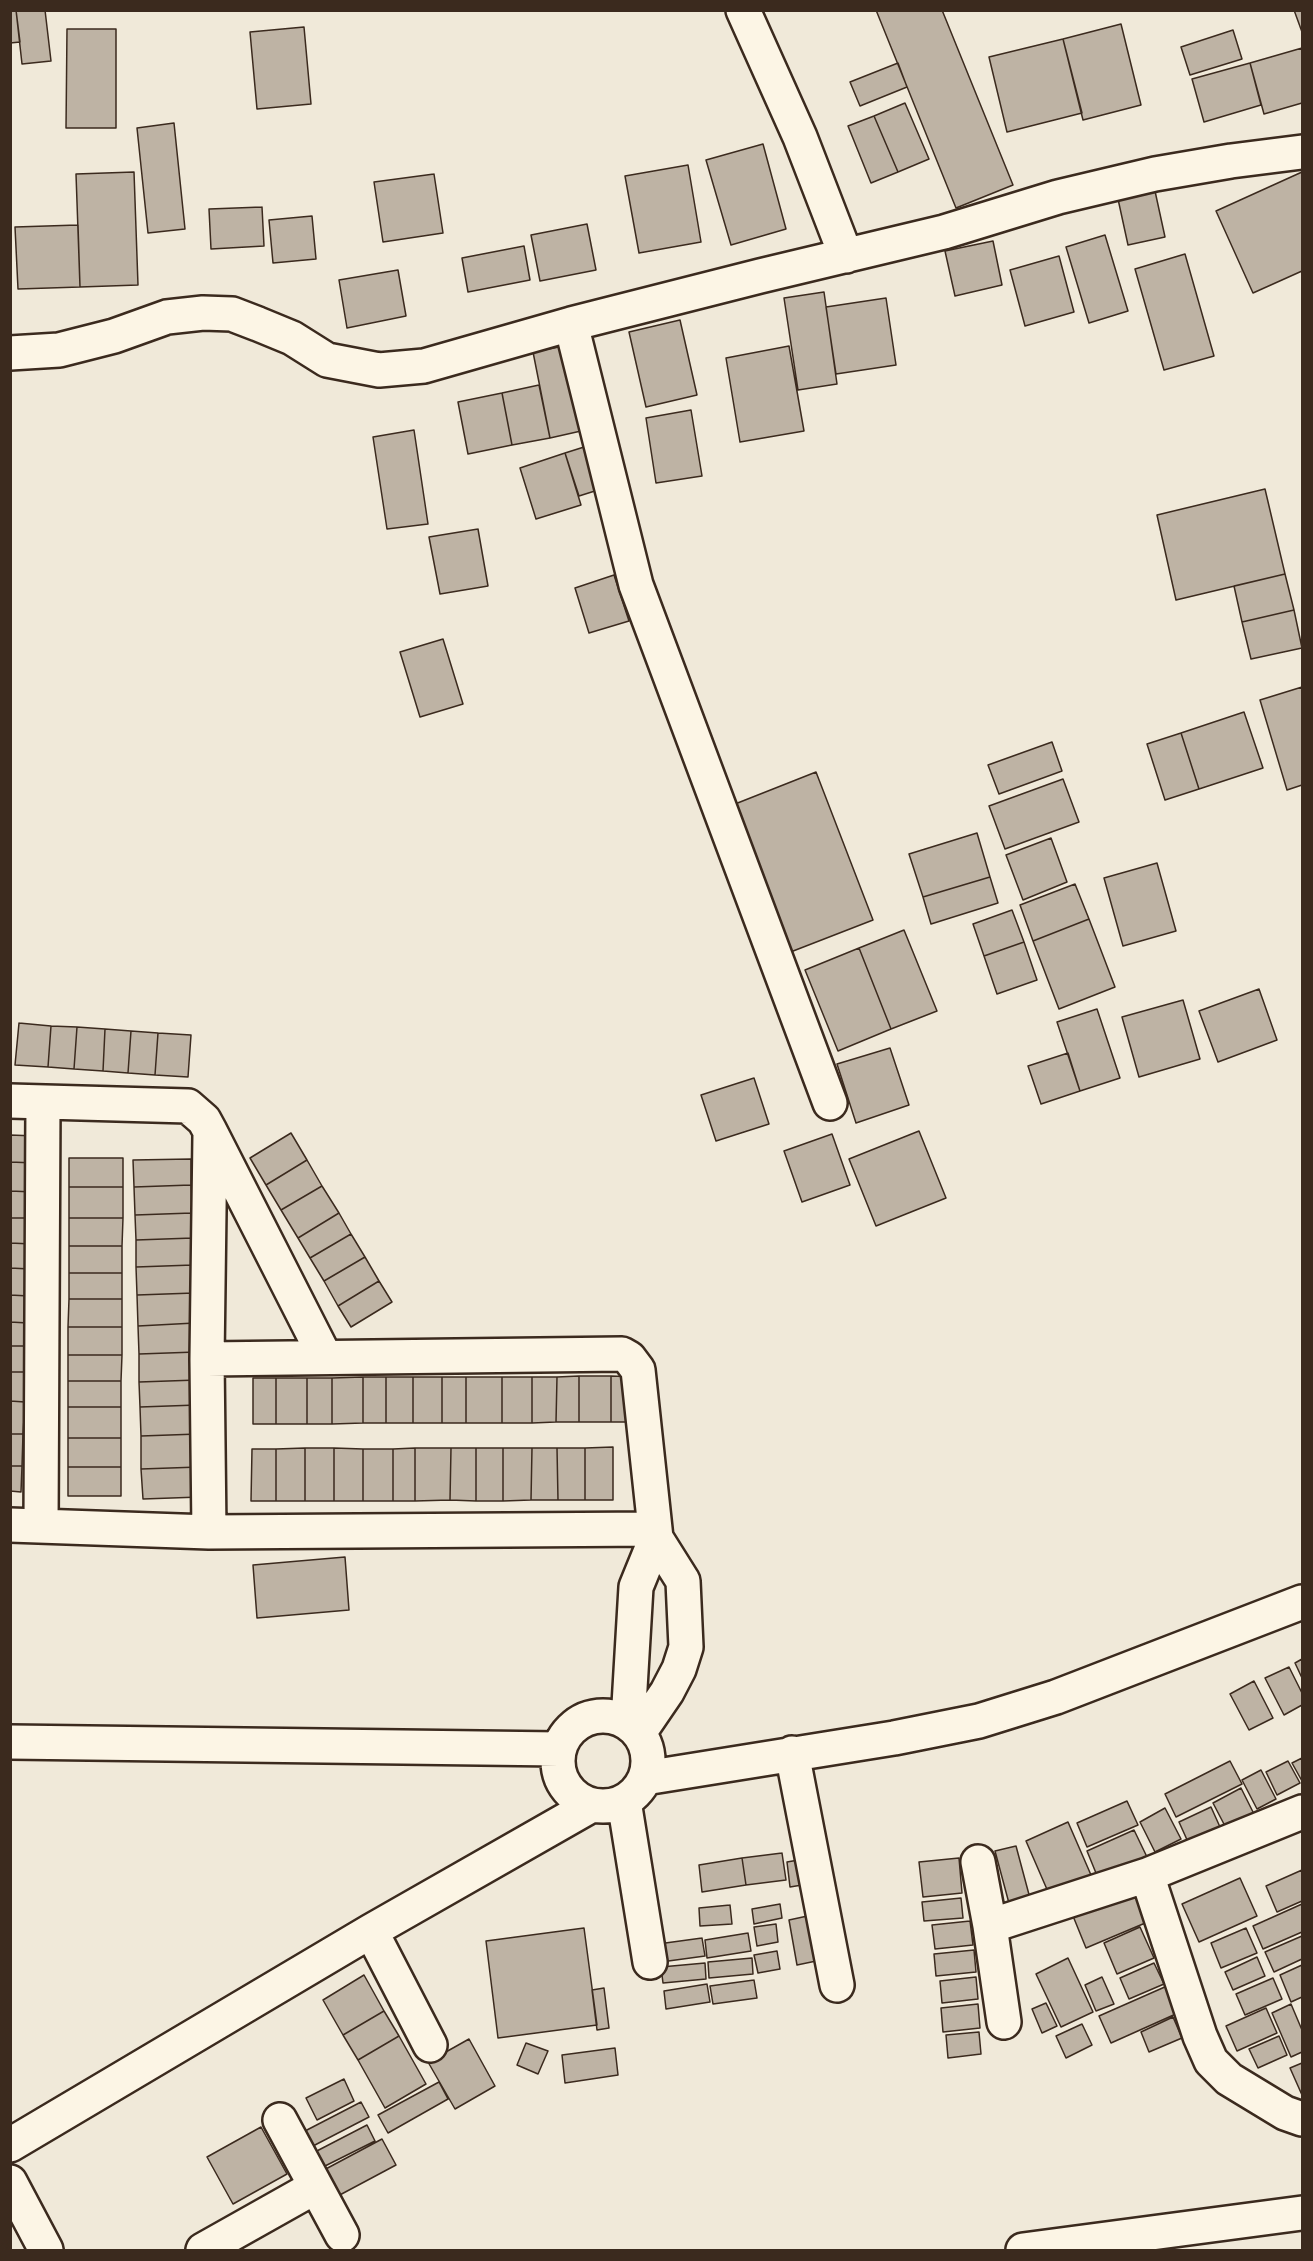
<!DOCTYPE html>
<html>
<head>
<meta charset="utf-8">
<style>
	body { margin:0 }
	#map { position:relative; width:1313px; height:2261px; overflow:hidden; background:#f0e9d9; font-family:Mynerve,sans-serif }
	canvas { display:block }
	.frame { position:absolute; inset:0; border:12px solid #3b2a1e; pointer-events:none }
</style>
</head>
<body>
<div id="map">
<canvas width="1313" height="2261"></canvas>
<div class="frame"></div>
</div>
<script>
const ctx = document.querySelector('canvas').getContext('2d');
ctx.lineJoin = 'round';
function fillPath(path, color) {
  ctx.fillStyle = color;
  ctx.fill(path, 'evenodd');
}
function toPath(rows) {
  const path = new Path2D();
  for (const r of rows) {
    if (r.length === 3) {
      path.moveTo(r[0] + r[2], r[1]);
      path.arc(r[0], r[1], r[2], 0, 2 * Math.PI);
      continue;
    }
    path.moveTo(r[0], r[1]);
    for (let i = 2; i < r.length; i += 2) path.lineTo(r[i], r[i + 1]);
  }
  return path;
}
function stroke(path, color, width, dash) {
  ctx.strokeStyle = color;
  ctx.lineWidth = width;
  ctx.lineCap = dash ? 'butt' : 'round';
  ctx.setLineDash(dash || []);
  ctx.stroke(path);
}
const building = toPath([
	[10,10,16,10,20,42,10,43,10,10],
	[16,10,45,10,51,61,22,64,16,10],
	[876,10,942,10,1013,185,956,208,876,10],
	[1294,10,1302,10,1302,32,1294,10],
	[1121,24,1141,105,1083,120,1063,39,1121,24],
	[304,27,311,104,257,109,250,32,304,27],
	[67,29,116,29,116,128,66,128,67,29],
	[1233,30,1242,59,1190,75,1181,47,1233,30],
	[1063,39,1082,113,1007,132,989,57,1063,39],
	[1302,48,1302,103,1264,114,1250,63,1302,48],
	[898,63,907,87,860,106,850,82,898,63],
	[1250,63,1261,105,1204,122,1192,79,1250,63],
	[905,103,929,159,898,172,874,116,905,103],
	[874,116,898,172,871,183,848,126,874,116],
	[174,123,185,229,148,233,137,128,174,123],
	[763,144,786,229,731,245,706,160,763,144],
	[688,165,701,242,639,253,625,176,688,165],
	[134,172,138,285,80,287,76,174,134,172],
	[1302,172,1302,271,1253,293,1216,211,1302,172],
	[434,174,443,233,383,242,374,182,434,174],
	[1155,191,1165,237,1128,245,1118,199,1155,191],
	[262,207,264,246,211,249,209,209,262,207],
	[312,216,316,259,273,263,269,220,312,216],
	[587,224,596,270,540,281,531,235,587,224],
	[78,225,80,287,18,289,15,227,78,225],
	[1105,235,1128,311,1089,323,1066,247,1105,235],
	[993,241,1002,285,955,296,945,251,993,241],
	[524,246,530,280,468,292,462,258,524,246],
	[1185,254,1214,356,1164,370,1135,269,1185,254],
	[1059,256,1074,312,1025,326,1010,270,1059,256],
	[398,270,406,316,347,328,339,280,398,270],
	[824,292,837,384,798,390,784,298,824,292],
	[886,298,896,365,836,374,826,307,886,298],
	[680,320,697,395,646,407,629,332,680,320],
	[564,346,581,431,550,438,533,352,564,346],
	[789,346,804,431,740,442,726,358,789,346],
	[539,385,550,438,512,445,502,393,539,385],
	[502,393,512,445,468,454,458,402,502,393],
	[691,410,702,476,656,483,646,418,691,410],
	[414,430,428,524,387,529,373,437,414,430],
	[584,447,598,490,579,496,565,453,584,447],
	[565,453,581,505,536,519,520,468,565,453],
	[1265,489,1285,574,1176,600,1157,515,1265,489],
	[478,529,488,586,440,594,429,537,478,529],
	[1285,574,1294,610,1242,622,1234,586,1285,574],
	[614,575,629,621,589,633,575,588,614,575],
	[1294,610,1302,648,1251,659,1242,622,1294,610],
	[443,639,463,704,420,717,400,652,443,639],
	[1302,687,1302,785,1287,790,1260,700,1302,687],
	[1244,712,1263,768,1199,789,1181,733,1244,712],
	[1181,733,1199,789,1165,800,1147,744,1181,733],
	[1052,742,1062,771,999,794,988,765,1052,742],
	[816,772,873,920,788,953,730,806,816,772],
	[1063,779,1079,822,1005,849,989,806,1063,779],
	[977,833,990,877,923,897,909,854,977,833],
	[1051,838,1067,882,1023,900,1006,855,1051,838],
	[1157,863,1176,931,1123,946,1104,878,1157,863],
	[990,877,998,903,931,924,923,897,990,877],
	[1075,884,1089,919,1033,941,1020,905,1075,884],
	[1012,910,1024,942,984,956,973,924,1012,910],
	[1089,919,1115,987,1059,1009,1033,941,1089,919],
	[904,930,937,1011,891,1029,859,948,904,930],
	[1024,942,1037,980,997,994,984,956,1024,942],
	[859,948,891,1029,838,1051,805,970,859,948],
	[1259,989,1277,1040,1218,1062,1199,1011,1259,989],
	[1183,1000,1200,1059,1139,1077,1122,1017,1183,1000],
	[1097,1009,1120,1078,1080,1091,1057,1022,1097,1009],
	[19,1023,51,1026,48,1067,15,1065,19,1023],
	[51,1026,77,1027,74,1069,48,1067,51,1026],
	[77,1027,105,1029,103,1071,74,1069,77,1027],
	[105,1029,131,1031,128,1073,103,1071,105,1029],
	[131,1031,158,1033,155,1075,128,1073,131,1031],
	[158,1033,191,1035,188,1077,155,1075,158,1033],
	[890,1048,909,1105,856,1123,837,1064,890,1048],
	[1068,1053,1080,1091,1041,1104,1028,1066,1068,1053],
	[754,1078,769,1124,716,1141,701,1095,754,1078],
	[919,1131,946,1198,876,1226,849,1159,919,1131],
	[291,1133,307,1160,266,1185,250,1158,291,1133],
	[832,1134,850,1185,802,1202,784,1151,832,1134],
	[10,1135,36,1136,35,1163,10,1162,10,1135],
	[69,1158,123,1158,123,1187,69,1187,69,1158],
	[191,1159,191,1185,134,1187,133,1160,191,1159],
	[307,1160,322,1186,281,1210,266,1185,307,1160],
	[10,1162,35,1163,34,1192,10,1191,10,1162],
	[191,1185,192,1213,135,1215,134,1187,191,1185],
	[322,1186,339,1213,298,1238,281,1210,322,1186],
	[69,1187,123,1187,123,1218,69,1218,69,1187],
	[10,1191,34,1192,33,1218,10,1218,10,1191],
	[192,1213,193,1238,136,1240,135,1215,192,1213],
	[339,1213,351,1234,310,1258,298,1238,339,1213],
	[10,1218,33,1218,32,1244,10,1243,10,1218],
	[69,1218,123,1218,122,1246,69,1246,69,1218],
	[351,1234,365,1257,324,1281,310,1258,351,1234],
	[193,1238,193,1265,136,1267,136,1240,193,1238],
	[10,1243,32,1244,30,1269,10,1268,10,1243],
	[69,1246,122,1246,122,1273,69,1273,69,1246],
	[365,1257,379,1281,338,1306,324,1281,365,1257],
	[193,1265,194,1293,137,1295,136,1267,193,1265],
	[10,1268,30,1269,29,1296,10,1295,10,1268],
	[69,1273,122,1273,122,1299,69,1299,69,1273],
	[379,1281,392,1302,351,1327,338,1306,379,1281],
	[194,1293,195,1323,138,1326,137,1295,194,1293],
	[10,1295,29,1296,28,1323,10,1322,10,1295],
	[69,1299,122,1299,122,1327,68,1327,69,1299],
	[10,1322,28,1323,27,1346,10,1346,10,1322],
	[195,1323,196,1352,139,1354,138,1326,195,1323],
	[68,1327,122,1327,122,1355,68,1355,68,1327],
	[10,1346,27,1346,26,1372,10,1372,10,1346],
	[196,1352,197,1380,139,1382,139,1354,196,1352],
	[68,1355,122,1355,121,1381,68,1381,68,1355],
	[10,1372,26,1372,25,1402,10,1401,10,1372],
	[579,1376,611,1376,611,1422,579,1422,579,1376],
	[579,1376,579,1422,556,1422,557,1377,579,1376],
	[611,1376,636,1377,636,1422,611,1422,611,1376],
	[363,1377,386,1377,386,1423,363,1423,363,1377],
	[363,1377,363,1423,332,1424,332,1378,363,1377],
	[386,1377,413,1377,413,1423,386,1423,386,1377],
	[413,1377,442,1377,442,1423,413,1423,413,1377],
	[442,1377,466,1377,466,1423,442,1423,442,1377],
	[466,1377,502,1377,502,1423,466,1423,466,1377],
	[502,1377,532,1377,532,1423,502,1423,502,1377],
	[532,1377,557,1377,556,1422,532,1423,532,1377],
	[253,1378,276,1378,276,1424,253,1424,253,1378],
	[276,1378,307,1378,307,1424,276,1424,276,1378],
	[307,1378,332,1378,332,1424,307,1424,307,1378],
	[197,1380,197,1405,140,1407,139,1382,197,1380],
	[68,1381,121,1381,121,1407,68,1407,68,1381],
	[10,1401,25,1402,23,1434,10,1434,10,1401],
	[197,1405,198,1434,141,1436,140,1407,197,1405],
	[68,1407,121,1407,121,1438,68,1438,68,1407],
	[10,1434,23,1434,22,1466,10,1466,10,1434],
	[198,1434,199,1467,141,1469,141,1436,198,1434],
	[68,1438,121,1438,121,1467,68,1467,68,1438],
	[613,1447,613,1500,585,1500,585,1448,613,1447],
	[305,1448,305,1501,276,1501,276,1449,305,1448],
	[305,1448,334,1448,334,1501,305,1501,305,1448],
	[334,1448,363,1449,363,1501,334,1501,334,1448],
	[415,1448,415,1501,393,1501,393,1449,415,1448],
	[415,1448,451,1448,450,1500,415,1501,415,1448],
	[451,1448,476,1448,476,1501,450,1500,451,1448],
	[476,1448,503,1448,503,1501,476,1501,476,1448],
	[503,1448,532,1448,531,1500,503,1501,503,1448],
	[532,1448,557,1448,558,1500,531,1500,532,1448],
	[557,1448,585,1448,585,1500,558,1500,557,1448],
	[252,1449,276,1449,276,1501,251,1501,252,1449],
	[363,1449,393,1449,393,1501,363,1501,363,1449],
	[10,1466,22,1466,21,1492,10,1491,10,1466],
	[68,1467,121,1467,121,1496,68,1496,68,1467],
	[199,1467,200,1497,143,1499,141,1469,199,1467],
	[345,1557,349,1610,257,1618,253,1565,345,1557],
	[1302,1659,1302,1678,1295,1663,1302,1659],
	[1289,1667,1302,1693,1302,1705,1284,1715,1265,1678,1289,1667],
	[1254,1681,1273,1718,1249,1730,1230,1694,1254,1681],
	[1302,1758,1302,1781,1292,1763,1302,1758],
	[1230,1761,1242,1784,1176,1817,1165,1794,1230,1761],
	[1288,1761,1300,1783,1277,1795,1266,1772,1288,1761],
	[1261,1770,1276,1799,1257,1809,1242,1780,1261,1770],
	[1241,1788,1254,1814,1226,1828,1213,1803,1241,1788],
	[1127,1801,1138,1825,1087,1847,1077,1823,1127,1801],
	[1211,1807,1220,1827,1188,1842,1179,1822,1211,1807],
	[1165,1808,1181,1839,1155,1852,1140,1822,1165,1808],
	[1068,1822,1091,1875,1049,1894,1026,1841,1068,1822],
	[1134,1830,1147,1857,1098,1878,1087,1851,1134,1830],
	[1016,1846,1031,1902,1010,1907,995,1851,1016,1846],
	[782,1853,786,1880,746,1885,742,1858,782,1853],
	[742,1858,746,1885,702,1892,699,1865,742,1858],
	[959,1858,962,1893,923,1897,919,1862,959,1858],
	[804,1859,808,1884,790,1887,787,1862,804,1859],
	[1302,1870,1302,1901,1277,1912,1266,1886,1302,1870],
	[1240,1878,1257,1916,1199,1942,1182,1904,1240,1878],
	[1136,1889,1150,1921,1086,1948,1073,1916,1136,1889],
	[961,1898,963,1918,924,1921,922,1902,961,1898],
	[780,1904,782,1918,754,1924,752,1909,780,1904],
	[1302,1904,1302,1932,1263,1949,1253,1926,1302,1904],
	[730,1905,732,1924,700,1926,699,1908,730,1905],
	[812,1915,821,1960,797,1965,789,1920,812,1915],
	[970,1921,973,1945,935,1949,932,1925,970,1921],
	[776,1924,778,1942,757,1946,754,1927,776,1924],
	[1140,1927,1154,1958,1117,1974,1104,1943,1140,1927],
	[584,1928,597,2025,498,2038,486,1941,584,1928],
	[1246,1928,1257,1953,1221,1968,1211,1943,1246,1928],
	[748,1933,751,1951,707,1958,705,1940,748,1933],
	[1302,1936,1302,1959,1274,1972,1265,1952,1302,1936],
	[702,1938,705,1956,661,1962,658,1944,702,1938],
	[974,1950,976,1972,936,1976,934,1954,974,1950],
	[777,1951,780,1969,758,1973,754,1955,777,1951],
	[1257,1957,1265,1976,1233,1990,1225,1972,1257,1957],
	[752,1958,753,1974,709,1978,708,1962,752,1958],
	[1068,1958,1093,2012,1061,2027,1036,1974,1068,1958],
	[705,1963,706,1979,663,1983,661,1967,705,1963],
	[1154,1963,1164,1984,1129,1999,1120,1978,1154,1963],
	[1302,1965,1302,1997,1291,2002,1280,1975,1302,1965],
	[364,1975,384,2011,343,2035,323,2000,364,1975],
	[976,1977,978,1999,942,2003,940,1981,976,1977],
	[1102,1977,1114,2004,1096,2011,1085,1985,1102,1977],
	[1273,1978,1282,1999,1245,2015,1236,1994,1273,1978],
	[754,1980,757,1998,713,2004,710,1986,754,1980],
	[707,1984,710,2002,666,2009,664,1991,707,1984],
	[1167,1986,1178,2013,1111,2043,1099,2016,1167,1986],
	[604,1988,609,2028,597,2030,592,1990,604,1988],
	[1046,2003,1057,2026,1042,2033,1032,2009,1046,2003],
	[978,2004,980,2028,943,2032,941,2008,978,2004],
	[1291,2004,1302,2030,1302,2052,1291,2057,1272,2013,1291,2004],
	[1266,2008,1277,2033,1237,2051,1226,2026,1266,2008],
	[384,2011,399,2036,358,2060,343,2035,384,2011],
	[1173,2017,1182,2038,1149,2052,1141,2032,1173,2017],
	[1082,2024,1092,2045,1066,2058,1056,2036,1082,2024],
	[979,2032,981,2054,948,2058,946,2035,979,2032],
	[399,2036,426,2084,385,2108,358,2060,399,2036],
	[1279,2036,1287,2055,1258,2068,1249,2049,1279,2036],
	[469,2039,495,2086,455,2109,428,2062,469,2039],
	[526,2043,548,2051,538,2074,517,2065,526,2043],
	[615,2048,618,2075,565,2083,562,2055,615,2048],
	[1302,2063,1302,2095,1290,2068,1302,2063],
	[344,2079,354,2101,317,2120,306,2098,344,2079],
	[439,2082,448,2099,388,2133,378,2115,439,2082],
	[361,2102,369,2117,313,2146,305,2131,361,2102],
	[367,2125,375,2141,319,2169,311,2154,367,2125],
	[261,2127,287,2174,233,2204,207,2157,261,2127],
	[382,2139,396,2165,336,2197,322,2171,382,2139]
]);
fillPath(building, '#beb3a4');
stroke(building, '#3b2a1e', 1.5);
const minor = toPath([
	[743,10,800,137,846,256],
	[571,324,636,585,830,1103],
	[10,353,59,350,114,336,167,317,203,313,232,314,258,324,292,338,327,360,379,370,424,366,571,324,760,276,944,232,1058,197,1155,174,1231,161,1302,152],
	[10,1101,188,1106,204,1120,210,1131,325,1357],
	[207,1359,622,1354,629,1358,638,1370,656,1538,683,1581,686,1647,679,1669,667,1692,639,1733],
	[10,1525,209,1532,655,1529],
	[41,1525,43,1102],
	[209,1532,207,1359,210,1135],
	[603,1761,45],
	[628,1722,636,1587,656,1538],
	[10,1742,559,1749],
	[792,1753,837,1985],
	[645,1778,894,1738,979,1721,1056,1697,1302,1602],
	[624,1801,650,1962],
	[978,1862,990,1926,1004,2022],
	[1147,1875,1200,2036,1211,2061,1229,2079,1285,2113,1302,2119],
	[990,1926,1147,1875,1302,1812],
	[371,1931,430,2045],
	[280,2120,342,2235],
	[10,2145,371,1931,592,1805],
	[10,2182,46,2250],
	[203,2250,315,2187],
	[1023,2250,1302,2213]
]);
stroke(minor, '#3b2a1e', 38);
stroke(minor, '#fcf5e5', 33);
</script>
</body>
</html>
